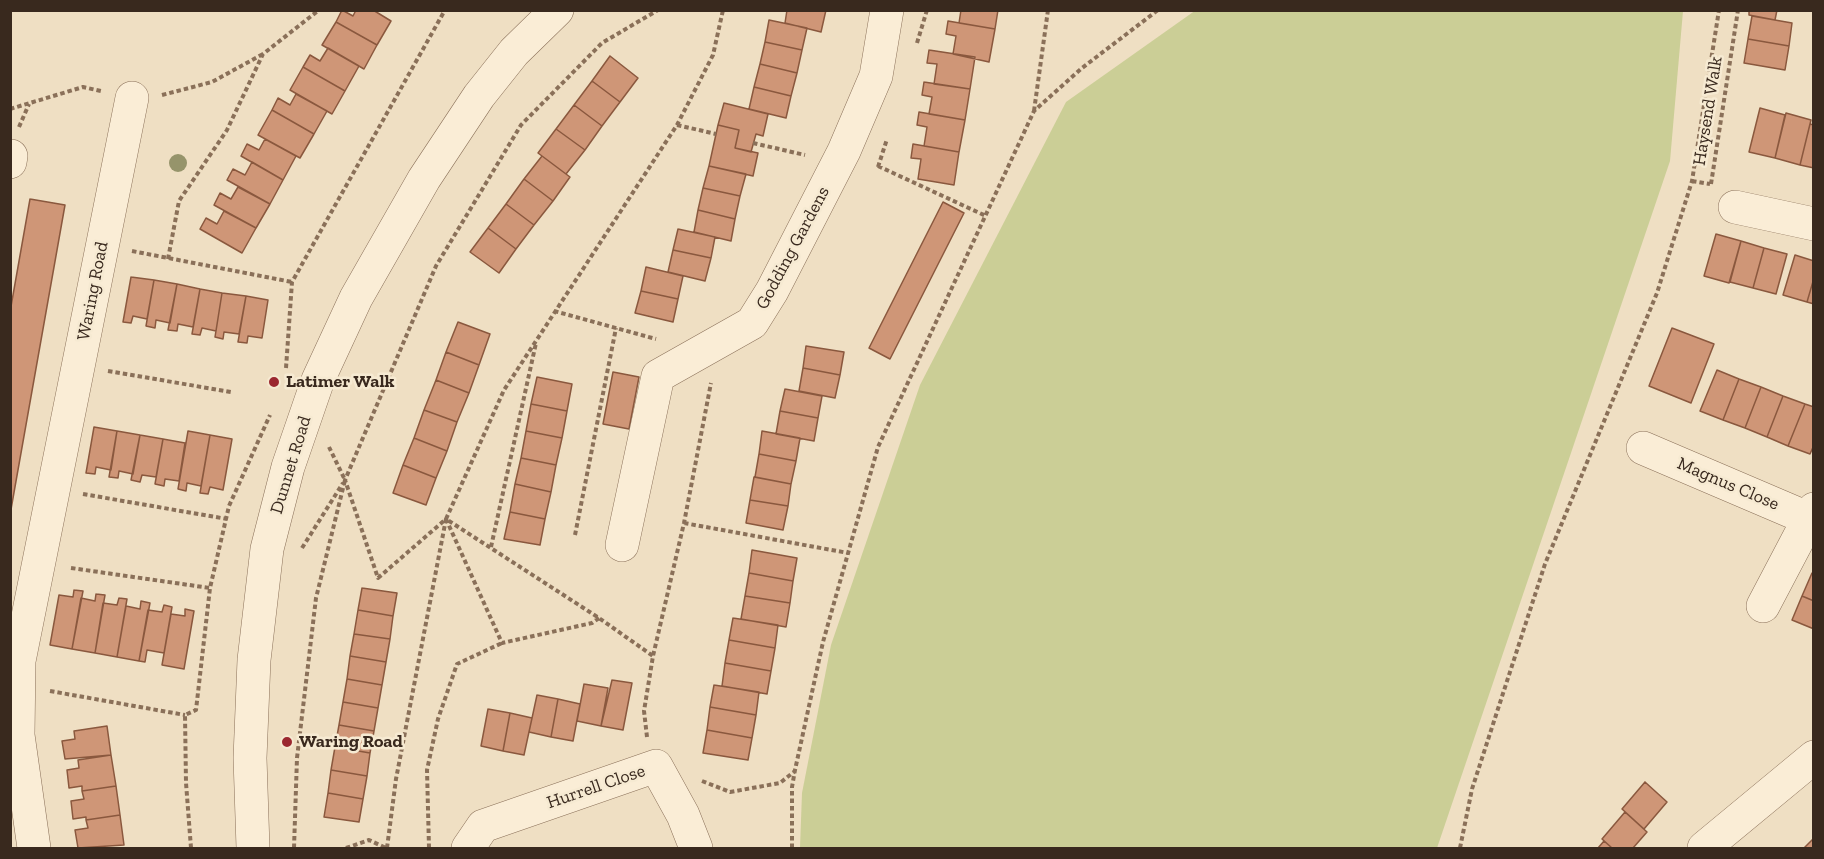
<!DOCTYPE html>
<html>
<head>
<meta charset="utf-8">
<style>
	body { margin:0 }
	#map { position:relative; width:1824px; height:859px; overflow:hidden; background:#efdfc3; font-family:"Zilla Slab",serif }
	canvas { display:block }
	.frame { position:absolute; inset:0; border:12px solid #39291e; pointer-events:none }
</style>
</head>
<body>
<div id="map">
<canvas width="1824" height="859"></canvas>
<div class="frame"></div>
</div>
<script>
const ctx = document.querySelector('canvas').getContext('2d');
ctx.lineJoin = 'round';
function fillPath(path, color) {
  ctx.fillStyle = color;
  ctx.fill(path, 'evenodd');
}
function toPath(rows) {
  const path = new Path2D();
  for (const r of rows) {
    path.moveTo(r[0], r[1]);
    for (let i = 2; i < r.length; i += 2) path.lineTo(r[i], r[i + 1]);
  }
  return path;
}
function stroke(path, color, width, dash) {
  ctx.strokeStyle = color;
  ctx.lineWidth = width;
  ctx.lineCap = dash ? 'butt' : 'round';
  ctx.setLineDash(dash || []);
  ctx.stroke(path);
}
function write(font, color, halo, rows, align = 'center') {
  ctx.font = font + ' "Zilla Slab",serif';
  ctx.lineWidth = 5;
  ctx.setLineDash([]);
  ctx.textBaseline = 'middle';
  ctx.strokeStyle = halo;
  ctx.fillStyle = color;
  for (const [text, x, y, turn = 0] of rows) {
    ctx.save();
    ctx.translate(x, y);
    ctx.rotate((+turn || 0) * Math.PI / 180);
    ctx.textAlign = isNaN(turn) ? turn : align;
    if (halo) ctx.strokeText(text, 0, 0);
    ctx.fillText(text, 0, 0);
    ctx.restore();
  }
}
fillPath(toPath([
	[1196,10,1683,11,1670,161,1437,848,800,848,802,793,831,645,920,385,1066,102]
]), '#cbce96');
const building = toPath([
	[342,10,353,16,356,10,373,10,391,21,377,45,336,22,342,10],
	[787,10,826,10,821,32,785,23,787,10],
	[961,10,998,10,995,29,959,23,961,10],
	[1749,10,1777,10,1775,20,1749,15,1749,10],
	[1752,16,1792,23,1789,46,1748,39,1752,16],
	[769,20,807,28,802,50,765,42,769,20],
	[948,21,995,29,989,62,953,54,956,36,946,34,948,21],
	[336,22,377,45,364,69,322,45,336,22],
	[1748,39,1789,46,1785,70,1744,63,1748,39],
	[765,42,802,50,797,73,760,64,765,42],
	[328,48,359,66,345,91,303,67,310,55,320,61,328,48],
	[929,50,975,57,970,89,934,84,937,64,927,63,929,50],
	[610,56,638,78,620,102,592,81,610,56],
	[760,64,797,73,791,96,754,87,760,64],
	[303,67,345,91,332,114,290,90,303,67],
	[592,81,620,102,602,126,574,105,592,81],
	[924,82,970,89,965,120,929,114,932,97,922,95,924,82],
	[754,87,791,96,786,118,749,109,754,87],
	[296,94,327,111,314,134,272,110,278,98,290,105,296,94],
	[724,103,768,114,763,136,756,134,751,152,735,148,739,130,718,125,724,103],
	[574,105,602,126,585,150,556,129,574,105],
	[1760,108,1785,115,1775,158,1749,152,1760,108],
	[272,110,314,134,300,158,258,135,272,110],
	[919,112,965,120,959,152,924,146,927,127,917,125,919,112],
	[1786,113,1811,120,1800,165,1775,158,1786,113],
	[1810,124,1814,125,1814,168,1800,165,1810,124],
	[718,125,739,130,735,148,758,153,753,176,709,166,718,125],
	[556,129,585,150,566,174,538,153,556,129],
	[265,139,296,156,283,180,241,156,247,144,259,150,265,139],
	[913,144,959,152,954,185,918,179,921,159,911,158,913,144],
	[542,156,570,177,553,201,524,179,542,156],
	[252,162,283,180,270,204,227,180,233,169,245,175,252,162],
	[709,166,746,174,740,196,703,188,709,166],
	[524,179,553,201,534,225,506,204,524,179],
	[238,187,270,204,256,228,214,205,220,193,231,199,238,187],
	[703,188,740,196,735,219,698,210,703,188],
	[30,199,65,205,10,515,10,312,30,199],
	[943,202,964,213,890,359,869,348,943,202],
	[506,204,534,225,516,249,488,228,506,204],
	[698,210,735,219,731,241,694,232,698,210],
	[224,211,256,228,242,253,200,229,206,218,217,224,224,211],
	[488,228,516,249,499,273,470,252,488,228],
	[678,229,715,237,711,258,673,250,678,229],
	[1716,234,1741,241,1729,283,1704,276,1716,234],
	[1741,241,1764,248,1753,288,1730,282,1741,241],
	[1764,248,1787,254,1776,294,1753,288,1764,248],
	[673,250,711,258,705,281,668,272,673,250],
	[1795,255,1814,261,1814,278,1807,302,1783,295,1795,255],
	[646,267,683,276,678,299,641,291,646,267],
	[131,277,154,280,147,319,133,316,131,323,123,322,131,277],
	[1814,278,1814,304,1807,302,1814,278],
	[154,280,177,284,170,323,156,320,155,328,146,326,154,280],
	[177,284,200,289,193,327,178,324,177,331,168,330,177,284],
	[200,289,222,293,216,331,202,328,200,335,192,334,200,289],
	[641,291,678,299,673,322,635,313,641,291],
	[222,293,246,296,239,334,224,332,223,339,215,337,222,293],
	[246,296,268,300,262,338,248,336,247,343,238,342,246,296],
	[458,322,490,334,479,365,446,352,458,322],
	[1672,328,1714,344,1691,403,1649,386,1672,328],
	[806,346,844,352,840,375,803,368,806,346],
	[446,352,479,365,469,393,436,380,446,352],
	[803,368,840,375,835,398,799,391,803,368],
	[1717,370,1739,379,1723,420,1700,411,1717,370],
	[613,372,639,377,629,429,603,424,613,372],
	[537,377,572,384,567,411,531,404,537,377],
	[1739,379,1761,387,1745,428,1723,420,1739,379],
	[436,380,469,393,457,422,424,410,436,380],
	[1761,387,1783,396,1767,437,1745,428,1761,387],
	[785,389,822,396,818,418,780,411,785,389],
	[1783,396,1805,404,1788,446,1767,437,1783,396],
	[531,404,567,411,562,438,526,431,531,404],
	[1805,404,1814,407,1814,445,1810,454,1788,446,1805,404],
	[424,410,457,422,447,451,414,438,424,410],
	[780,411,818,418,814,441,776,434,780,411],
	[94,427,117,431,111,470,96,467,95,474,86,473,94,427],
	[117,431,140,435,133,474,119,471,118,478,109,477,117,431],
	[188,431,210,435,201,486,187,483,186,491,178,489,188,431],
	[526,431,562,438,556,465,521,458,526,431],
	[762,431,800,438,796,461,759,454,762,431],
	[140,435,163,439,156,477,142,475,140,482,131,480,140,435],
	[210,435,232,439,223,490,210,487,208,494,200,493,210,435],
	[414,438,447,451,436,478,403,465,414,438],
	[163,439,185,443,179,481,165,479,164,486,155,484,163,439],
	[759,454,796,461,791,484,755,477,759,454],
	[521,458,556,465,551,492,515,484,521,458],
	[403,465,436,478,426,505,393,493,403,465],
	[754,477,791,484,788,506,750,500,754,477],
	[515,484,551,492,545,519,510,512,515,484],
	[750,500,788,506,783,530,746,523,750,500],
	[510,512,545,519,540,545,504,539,510,512],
	[752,550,797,558,793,581,749,573,752,550],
	[749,573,793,581,790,603,745,596,749,573],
	[1812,573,1814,574,1814,601,1802,596,1812,573],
	[362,588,397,593,393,616,358,610,362,588],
	[74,590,83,591,72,649,50,645,59,595,73,597,74,590],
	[96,594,105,595,95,653,72,649,81,598,95,601,96,594],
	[745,596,790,603,786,627,741,619,745,596],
	[1802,596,1814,601,1814,629,1792,620,1802,596],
	[119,598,127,599,117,657,95,653,103,603,117,605,119,598],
	[141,601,150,603,139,661,117,657,126,606,140,609,141,601],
	[164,605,172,607,164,653,147,650,145,662,139,661,148,610,162,612,164,605],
	[185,609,194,611,184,669,162,665,171,614,185,616,185,609],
	[358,610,393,616,390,639,354,634,358,610],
	[733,618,778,625,775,648,729,640,733,618],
	[354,634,390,639,386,662,350,656,354,634],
	[729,640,775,648,771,671,725,663,729,640],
	[350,656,386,662,382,685,347,679,350,656],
	[725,663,771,671,767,694,722,686,725,663],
	[347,679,382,685,378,708,343,702,347,679],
	[612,680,632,683,623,730,601,726,612,680],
	[584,684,608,688,601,726,577,721,584,684],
	[714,685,759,692,756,715,710,707,714,685],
	[537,695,558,699,551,737,529,732,537,695],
	[558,699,580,704,573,741,551,737,558,699],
	[343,702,378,708,374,731,339,725,343,702],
	[710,707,756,715,752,738,707,730,710,707],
	[488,709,510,713,503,751,481,746,488,709],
	[510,713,532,718,524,755,503,751,510,713],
	[339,725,374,731,370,753,335,747,339,725],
	[107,726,111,755,65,759,62,741,75,739,74,731,107,726],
	[707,730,752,738,748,760,703,753,707,730],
	[335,747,370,753,367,776,331,770,335,747],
	[111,755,116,786,82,791,82,786,69,788,67,770,79,768,78,760,111,755],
	[331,770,367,776,363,799,328,793,331,770],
	[1645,782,1667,802,1644,829,1622,809,1645,782],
	[116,786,120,815,86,820,86,817,73,819,71,801,84,799,82,791,116,786],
	[328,793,363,799,359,822,324,817,328,793],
	[1625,812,1647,832,1633,848,1612,848,1602,839,1625,812],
	[120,815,124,845,78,848,75,830,88,828,86,820,120,815],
	[1814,838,1814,848,1804,848,1814,838],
	[1604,841,1612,848,1598,848,1604,841]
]);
fillPath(building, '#cf9677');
stroke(building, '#8a583e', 1.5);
const minor = toPath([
	[10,162,11,156],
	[1735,207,1814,224],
	[1643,448,1814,521],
	[622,545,658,376,752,323,772,291,844,151,876,76,887,10],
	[1763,606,1814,509],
	[10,658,19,661,18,735,34,848],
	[19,661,132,98],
	[253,848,250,758,254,660,267,549,288,467,318,380,356,298,424,179,479,96,514,52,557,10],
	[468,848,483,826,656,766,683,815,696,848],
	[1704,848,1814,757]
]);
stroke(minor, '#8a7059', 34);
stroke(toPath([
	[917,43,927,10],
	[162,95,212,82,263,54],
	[10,109,83,87,101,91],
	[1034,111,1048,10],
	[677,125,716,134],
	[19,127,29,104],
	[753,143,805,155],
	[878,166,986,216],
	[878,167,887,139],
	[1692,181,1710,184],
	[1711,184,1738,10],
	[132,251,292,282],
	[168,259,179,201,227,130,263,54,319,10],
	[554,311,656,339],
	[286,368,292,282,445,10],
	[108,371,231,392],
	[83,494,227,519],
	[446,519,504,390,677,125,713,55,723,10],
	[684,523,848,553],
	[575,535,616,328],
	[491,547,536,343],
	[302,548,343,483],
	[71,568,210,588],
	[599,618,592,623,502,643,446,519,599,618,653,656],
	[50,691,185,715],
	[647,737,644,711,653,656,684,523,711,383],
	[702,781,730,792,780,783,795,771],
	[191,848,186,783,185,715,196,710,210,588,229,506,270,415],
	[294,848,297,758,316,598,345,480,329,447],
	[346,848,369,840,386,848],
	[387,848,396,779,446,519,378,578,345,480,436,266,521,125,602,43,658,10],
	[429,848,427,770,438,719,457,664,502,643],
	[792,848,792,787,795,770,823,642,878,447,1034,111,1082,68,1158,10],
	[1460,848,1472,789,1545,564,1657,293,1692,181,1719,10]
]), '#8a7059', 4, [4.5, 3]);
stroke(minor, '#faedd6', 33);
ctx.fillStyle = '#96946b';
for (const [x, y] of [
	[178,163]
]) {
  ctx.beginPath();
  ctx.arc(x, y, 9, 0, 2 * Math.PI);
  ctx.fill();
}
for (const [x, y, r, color] of [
	[274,382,6,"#9b272f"],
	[287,742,6,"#9b272f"]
]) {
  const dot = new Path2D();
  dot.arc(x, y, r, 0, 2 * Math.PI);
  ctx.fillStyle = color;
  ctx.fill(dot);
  stroke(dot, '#f6ead2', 2);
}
write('18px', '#39291e', '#f6ead2', [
	["Haysend Walk",1708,111,-81],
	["Godding Gardens",793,248,-62],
	["Waring Road",93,291,-79],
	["Dunnet Road",291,465,-73],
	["Magnus Close",1728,484,23],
	["Hurrell Close",596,787,-19]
]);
write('bold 18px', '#39291e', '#f6ead2', [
	["Latimer Walk",286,382],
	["Waring Road",299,742]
], 'left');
</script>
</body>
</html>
